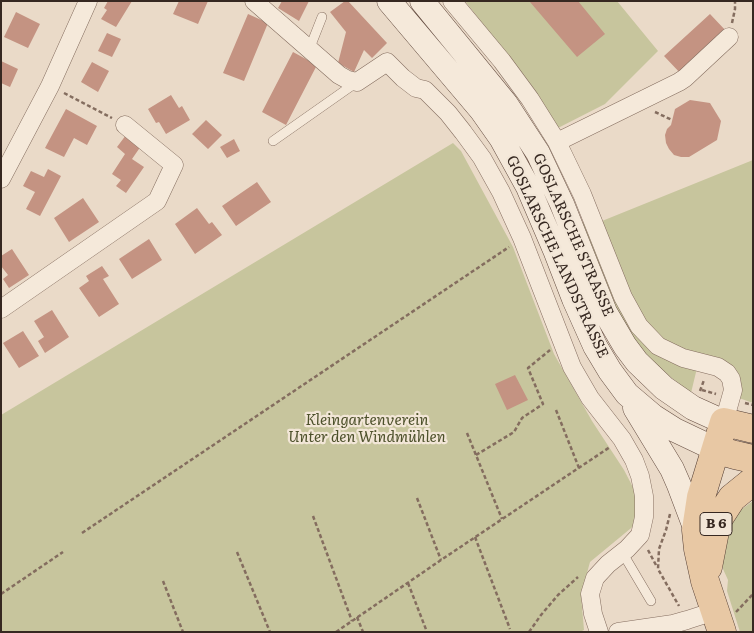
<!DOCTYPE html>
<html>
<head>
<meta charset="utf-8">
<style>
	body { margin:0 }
	#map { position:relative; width:754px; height:633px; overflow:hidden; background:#eadac8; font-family:Literata,serif }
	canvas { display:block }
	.frame { position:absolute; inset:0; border:2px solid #362821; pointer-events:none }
</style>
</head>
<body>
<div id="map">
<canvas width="754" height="633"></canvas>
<div class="frame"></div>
</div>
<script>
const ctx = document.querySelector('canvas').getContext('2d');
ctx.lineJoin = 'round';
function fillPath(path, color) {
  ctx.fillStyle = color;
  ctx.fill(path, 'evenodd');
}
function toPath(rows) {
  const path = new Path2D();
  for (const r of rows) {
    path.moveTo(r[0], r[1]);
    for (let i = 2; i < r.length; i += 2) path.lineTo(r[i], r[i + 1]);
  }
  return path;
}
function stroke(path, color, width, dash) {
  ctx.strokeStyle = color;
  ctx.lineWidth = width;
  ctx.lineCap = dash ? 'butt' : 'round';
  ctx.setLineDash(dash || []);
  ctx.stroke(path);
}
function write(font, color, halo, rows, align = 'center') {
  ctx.font = font + ' Literata,serif';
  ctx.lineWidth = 4.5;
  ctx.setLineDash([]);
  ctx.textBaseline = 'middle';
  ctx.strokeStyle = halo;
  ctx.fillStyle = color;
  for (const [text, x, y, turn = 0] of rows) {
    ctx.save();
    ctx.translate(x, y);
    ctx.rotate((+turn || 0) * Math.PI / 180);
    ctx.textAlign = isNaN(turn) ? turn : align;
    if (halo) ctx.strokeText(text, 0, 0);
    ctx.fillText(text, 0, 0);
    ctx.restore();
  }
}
fillPath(toPath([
	[465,1,617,1,658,51,605,104,556,129,509,58],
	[453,143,461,151,513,247,554,354,592,421,624,470,637,495,636,524,590,562,581,595,584,630,580,632,1,632,1,415],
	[753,160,753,403,739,398,741,382,738,373,732,367,684,351,661,339,645,322,621,272,602,221],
	[584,222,618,303,697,368,691,393,650,361,622,324,578,223],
	[753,501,753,632,740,632,727,591,728,580,723,569,723,541,739,511]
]), '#c7c59d');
fillPath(toPath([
	[108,1,132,1,116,27,101,19,107,10,104,8],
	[179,1,208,1,198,24,173,14],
	[282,1,309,1,299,21,278,8],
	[345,1,348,1,387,43,372,58,364,50,354,72,338,63,346,32,330,12],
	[531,1,578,1,605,34,577,57,530,2],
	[16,12,40,24,28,48,4,37],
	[248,14,268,23,244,81,223,73],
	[710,14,727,32,682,75,664,56],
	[107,33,121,39,112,57,98,51],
	[293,52,317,65,286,125,262,112],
	[1,61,18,69,10,87,1,83],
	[92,62,109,71,98,92,81,82],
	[171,95,179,108,182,106,190,120,166,134,159,122,156,123,148,109],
	[690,100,710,103,721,121,717,140,689,157,681,157,674,155,669,149,666,143,665,135,667,129,671,125,675,109],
	[66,109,97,126,87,145,74,138,64,157,45,148],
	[206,120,222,135,208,149,192,134],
	[126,135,141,146,132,159,144,167,126,193,116,186,121,180,112,174,125,154,117,147],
	[234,139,240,151,227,158,220,147],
	[48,169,61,176,40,216,26,209,35,192,23,186,31,171,44,177],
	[257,182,271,202,236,226,222,206],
	[83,198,99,222,69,242,54,218],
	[197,208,209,224,212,222,222,235,195,254,175,224],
	[149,239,162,260,132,279,119,259],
	[12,249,29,275,9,288,3,279,8,275,1,266,1,256],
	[102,266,109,276,103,279,119,304,99,317,79,288,89,281,86,276],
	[52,310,69,337,45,353,38,341,44,337,34,321],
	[23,331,39,356,19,368,3,343],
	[515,375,528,400,507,410,495,384]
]), '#c49382');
const lane = toPath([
	[309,50,322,17],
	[273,141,357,82],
	[622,552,651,601]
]);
const street = toPath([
	[254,1,339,75,348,80,357,82,387,62,403,78,416,88,425,90,448,113,463,132,482,158,501,192,522,238,572,367,590,398,622,439,634,460,640,476,644,496,644,517,640,535,627,549,608,564,595,578,590,594,593,614,599,632],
	[452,1,502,61,530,99,557,142,582,194,623,297,639,326,658,346,683,358,718,367,727,373,731,379,733,390,724,422],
	[557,142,679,82,685,78,729,37],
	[1,179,50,86,88,1],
	[1,309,157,201,174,165,125,125],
	[618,632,673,624,687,620,715,611]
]);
const secondary = toPath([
	[389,1,482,111,501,138,528,187,555,250,574,299,595,346,610,371,627,394,653,416,675,430,717,450],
	[422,1,506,104,538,153,562,204,605,312,625,346,637,362,664,388,693,408,724,422],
	[635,408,672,469,679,485,696,530]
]);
const primary = toPath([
	[717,450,735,455,753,459],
	[708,567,717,521,732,498,753,481],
	[722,632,705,581,698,549,696,530,701,497,724,422,753,429]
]);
stroke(lane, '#846d5f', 10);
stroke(street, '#846d5f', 19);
stroke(secondary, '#664e42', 25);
stroke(primary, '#523c32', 29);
stroke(toPath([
	[732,23,735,9,735,1],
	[64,93,112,118],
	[655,112,672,120],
	[702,390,716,394],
	[700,391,704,380],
	[745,403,753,405],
	[556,410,579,468],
	[467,433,502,519],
	[476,455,514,432,522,418,543,404,528,368,550,350],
	[417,498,441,560],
	[670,514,666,530,659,549,658,569,679,606],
	[313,516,352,621],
	[82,533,509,247],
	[475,537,510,629],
	[648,550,657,567],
	[237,552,270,632],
	[163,581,183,632],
	[408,583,427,632],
	[1,594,63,552],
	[736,612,753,594],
	[357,617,363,632],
	[336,632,441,560,610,447],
	[529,632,541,615,558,595,578,577]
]), '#846d5f', 2.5, [4, 2.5]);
stroke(lane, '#f5e9da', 9);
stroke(street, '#f5e9da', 18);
stroke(secondary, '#f5e9da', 24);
stroke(primary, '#e8c8a4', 28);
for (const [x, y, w] of [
	[716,524,32]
]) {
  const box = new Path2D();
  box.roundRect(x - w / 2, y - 11.5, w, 23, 4);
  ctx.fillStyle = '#f2e6d7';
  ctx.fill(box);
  stroke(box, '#362821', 1);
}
write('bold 14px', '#362821', null, [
	["B 6",716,524]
]);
write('15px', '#362821', '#f2e6d7', [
	["GOSLARSCHE STRASSE",573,235,66],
	["GOSLARSCHE LANDSTRASSE",557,257,65]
]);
write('italic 15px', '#4c502a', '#f2e6d7', [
	["Kleingartenverein",367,421],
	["Unter den Windmühlen",367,438]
]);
</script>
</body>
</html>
